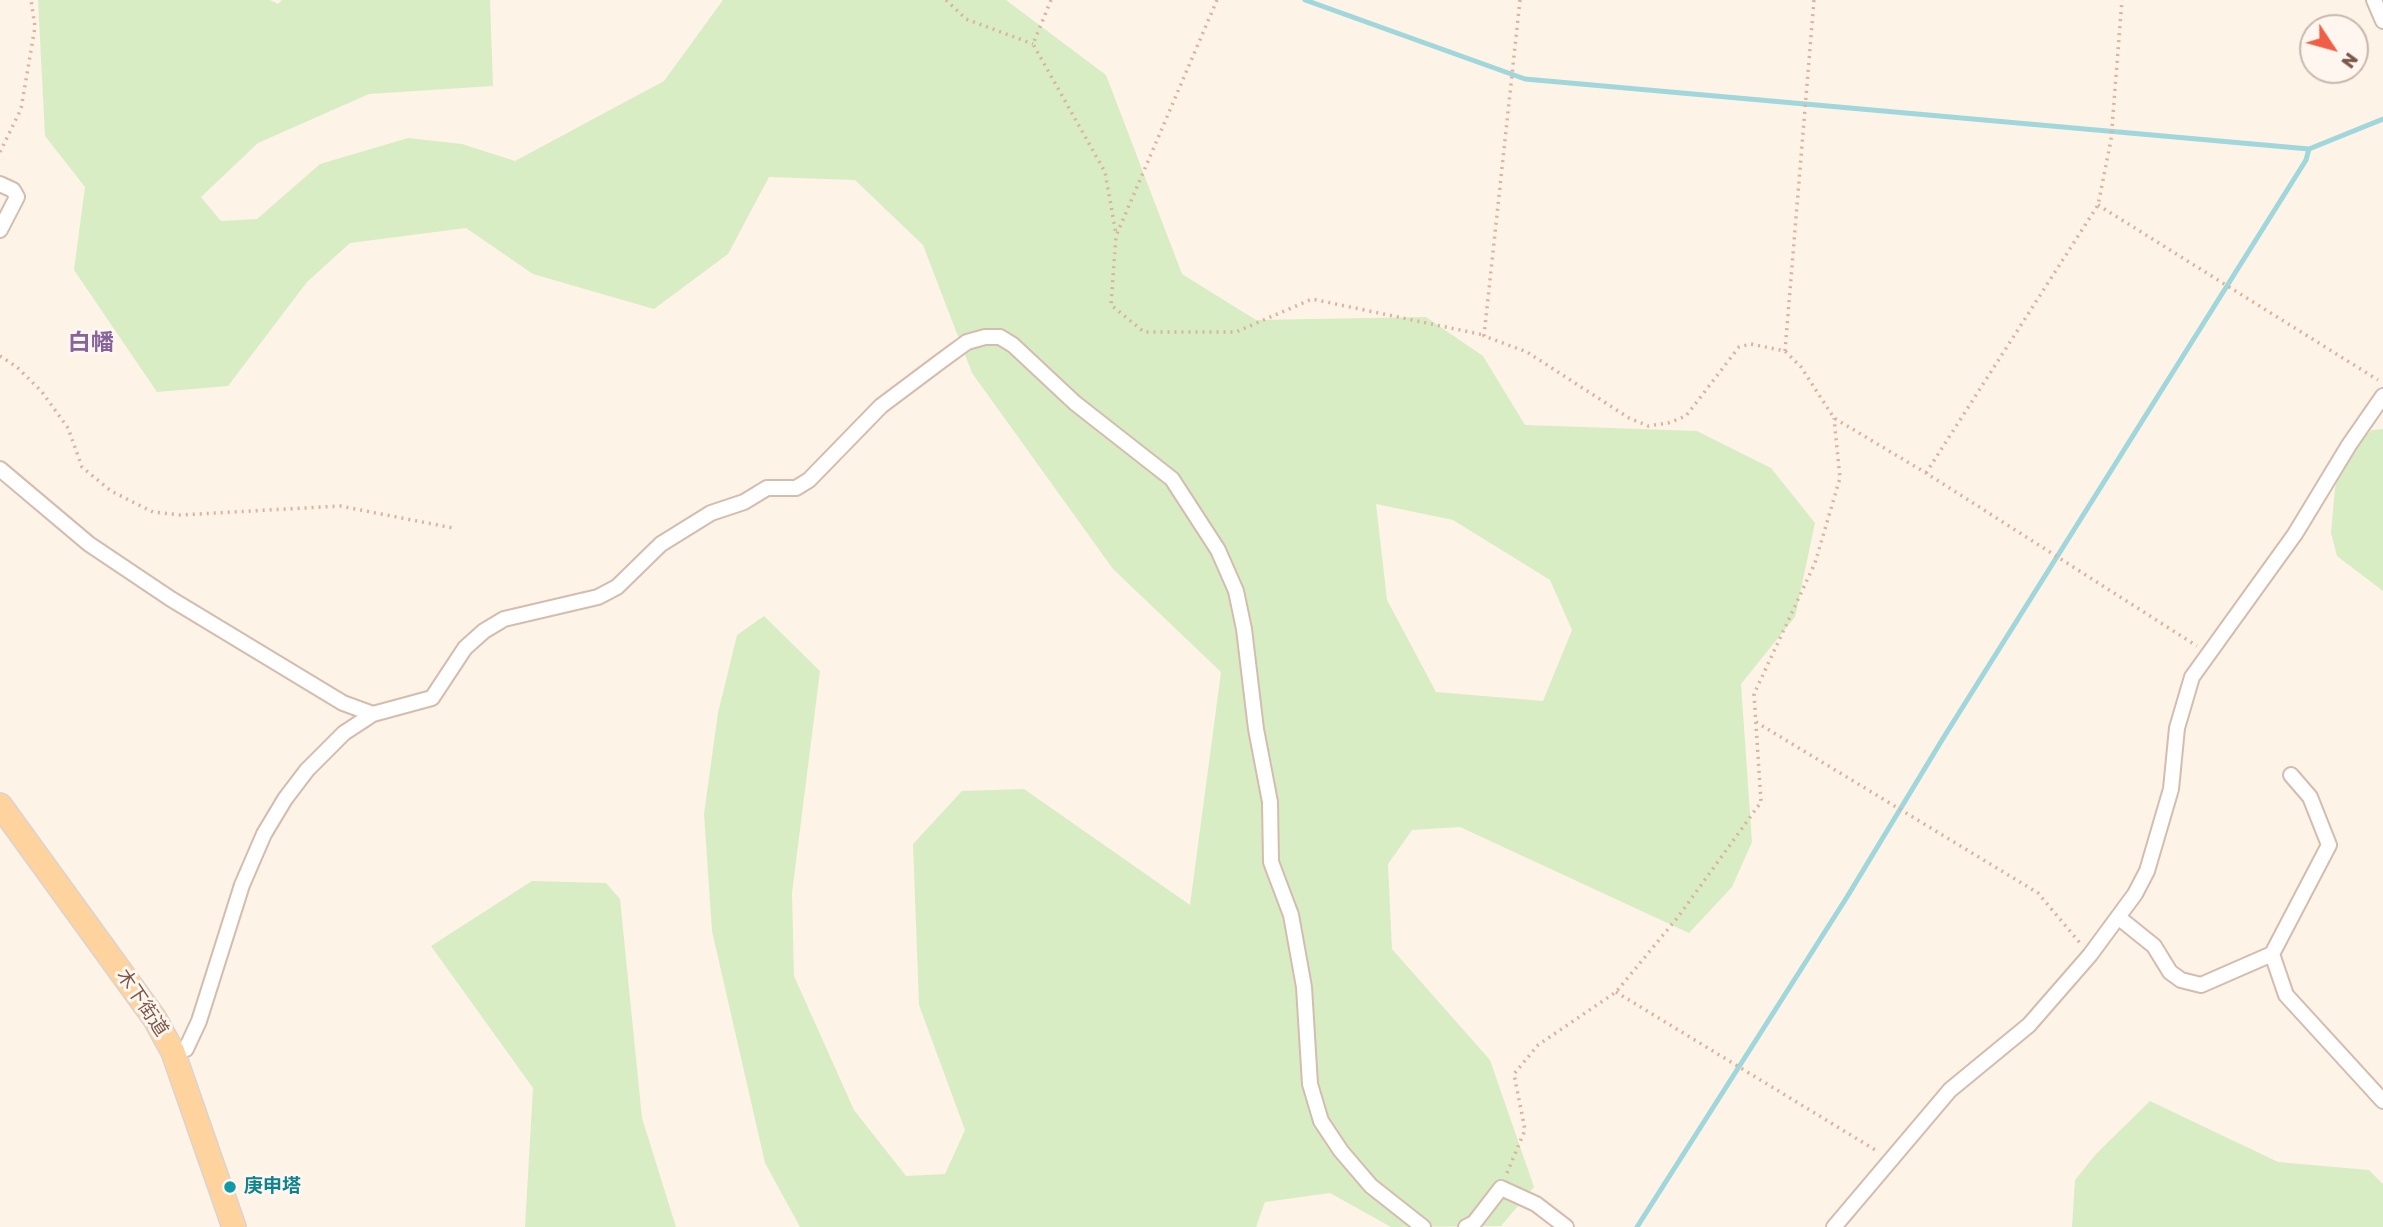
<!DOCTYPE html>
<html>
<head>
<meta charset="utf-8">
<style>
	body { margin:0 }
	#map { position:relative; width:2383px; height:1227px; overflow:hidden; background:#fef3e7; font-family:Rubik,sans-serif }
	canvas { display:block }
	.north { position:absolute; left:2299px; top:14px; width:70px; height:70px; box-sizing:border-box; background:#fff7ef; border:2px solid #cab7ad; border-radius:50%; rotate:126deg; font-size:19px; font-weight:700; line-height:28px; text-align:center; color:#7a5749 }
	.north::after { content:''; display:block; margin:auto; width:24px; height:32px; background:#ef5e45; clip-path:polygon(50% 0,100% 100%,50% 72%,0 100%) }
</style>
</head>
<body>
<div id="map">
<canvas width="2383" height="1227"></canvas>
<div class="north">N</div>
</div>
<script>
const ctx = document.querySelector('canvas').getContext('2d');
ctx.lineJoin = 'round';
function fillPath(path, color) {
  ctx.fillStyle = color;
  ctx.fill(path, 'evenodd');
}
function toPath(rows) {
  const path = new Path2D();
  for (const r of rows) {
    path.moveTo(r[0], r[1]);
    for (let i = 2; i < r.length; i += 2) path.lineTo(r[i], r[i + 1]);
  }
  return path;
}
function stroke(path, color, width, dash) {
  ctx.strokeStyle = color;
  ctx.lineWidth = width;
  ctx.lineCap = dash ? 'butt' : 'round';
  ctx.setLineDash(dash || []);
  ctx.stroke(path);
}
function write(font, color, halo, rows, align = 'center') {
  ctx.font = font + ' Rubik,"Noto Sans JP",sans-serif';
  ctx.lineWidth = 6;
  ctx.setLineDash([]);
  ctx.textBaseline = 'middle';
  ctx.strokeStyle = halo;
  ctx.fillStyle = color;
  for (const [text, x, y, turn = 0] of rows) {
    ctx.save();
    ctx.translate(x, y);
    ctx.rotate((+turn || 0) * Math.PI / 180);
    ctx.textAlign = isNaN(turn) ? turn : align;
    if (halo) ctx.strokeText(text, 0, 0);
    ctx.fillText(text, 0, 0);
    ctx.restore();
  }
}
fillPath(toPath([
	[38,0,270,0,278,4,282,0,490,0,493,86,369,94,258,143,201,197,221,221,257,219,320,164,408,138,462,144,515,161,664,81,723,0,1006,0,1106,75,1182,274,1256,320,1426,317,1483,356,1525,425,1697,431,1771,468,1815,523,1795,617,1741,684,1752,842,1732,887,1689,933,1460,827,1412,830,1388,864,1392,949,1490,1060,1534,1187,1501,1226,1391,1227,1330,1193,1265,1202,1256,1227,800,1227,765,1163,712,931,704,814,718,713,737,635,764,616,820,671,792,893,794,976,854,1110,906,1176,945,1174,965,1130,919,1005,913,844,962,791,1024,789,1190,905,1221,672,1113,569,972,373,923,245,855,180,769,177,728,254,654,309,533,274,466,228,350,243,307,282,228,386,157,392,74,270,85,187,45,136],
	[1376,504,1453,520,1550,580,1572,630,1543,701,1436,692,1387,600],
	[2383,429,2383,591,2337,556,2331,533,2335,488,2345,454,2372,430],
	[532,881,606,883,620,899,642,1118,676,1227,525,1227,533,1088,431,946],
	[2150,1101,2278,1162,2369,1170,2383,1184,2383,1227,2072,1227,2075,1180,2096,1154]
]), '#d8edc4');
stroke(toPath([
	[1305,0,1525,79,2309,149,2383,119],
	[1637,1227,1847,897,1942,740,2306,160,2309,149]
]), '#9fd7dc', 5);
const minor = toPath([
	[2374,0,2383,21],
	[0,184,13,190,17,197,0,230],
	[0,469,89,544,171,599,343,703,373,714,432,698,465,648,484,631,504,619,598,597,617,587,661,544,711,513,744,502,767,488,796,488,809,480,881,406,941,361,967,342,985,337,1000,337,1013,345,1075,403,1172,479,1218,550,1236,591,1244,629,1256,729,1270,802,1271,862,1291,915,1304,987,1310,1084,1321,1121,1341,1151,1371,1186,1423,1227],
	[2118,917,2154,946,2170,972,2181,980,2201,985,2272,954,2286,995,2383,1101],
	[2272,954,2329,845,2310,797,2291,775],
	[173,1052,186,1049,199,1021,242,885,264,834,285,799,307,770,344,733,373,714],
	[1466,1227,1474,1223,1501,1188,1536,1204,1566,1227],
	[1834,1227,1950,1090,2029,1025,2090,955,2135,894,2147,871,2171,789,2177,728,2192,677,2295,534,2349,445,2383,396]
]);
const primary = toPath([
	[0,805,155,1019,173,1052,234,1227]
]);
stroke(minor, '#d4bcae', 18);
stroke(primary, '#dcd3d0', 26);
stroke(toPath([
	[946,0,966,19,1033,44],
	[1051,0,1033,44,1105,172,1116,234],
	[1217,0,1116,236,1111,305,1144,332,1236,332,1312,299,1484,335],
	[1520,0,1484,336,1527,352,1629,418,1648,426,1668,423,1686,416,1739,347,1751,344,1785,351,1801,367,1834,418,1926,473,2197,646],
	[0,152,21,109,35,27,31,0],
	[2098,205,2378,380],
	[1785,351,1814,0],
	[0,356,17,367,42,392,68,428,82,467,111,491,153,512,180,515,340,506,453,528],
	[1926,473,2098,205,2111,140,2122,0],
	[1756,722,2038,893,2080,943],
	[1616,992,1877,1151],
	[1507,1173,1525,1130,1514,1074,1538,1045,1616,992,1678,917,1761,802,1754,694,1815,563,1840,478,1834,418]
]), '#dbb29f', 3.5, [2, 5]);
stroke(minor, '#fff', 14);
stroke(primary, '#ffd39d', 23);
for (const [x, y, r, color] of [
	[230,1187,7,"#0f9aa8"]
]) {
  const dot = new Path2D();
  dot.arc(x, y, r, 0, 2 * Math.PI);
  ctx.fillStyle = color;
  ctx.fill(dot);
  stroke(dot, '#fff7ef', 2.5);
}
write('19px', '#7a5749', '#fff7ef', [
	["木下街道",142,1003,56]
]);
write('bold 19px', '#0d838f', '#fff7ef', [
	["庚申塔",244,1187]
], 'left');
write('bold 23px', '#86659d', '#fff7ef', [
	["白幡",91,343]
]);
</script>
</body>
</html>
